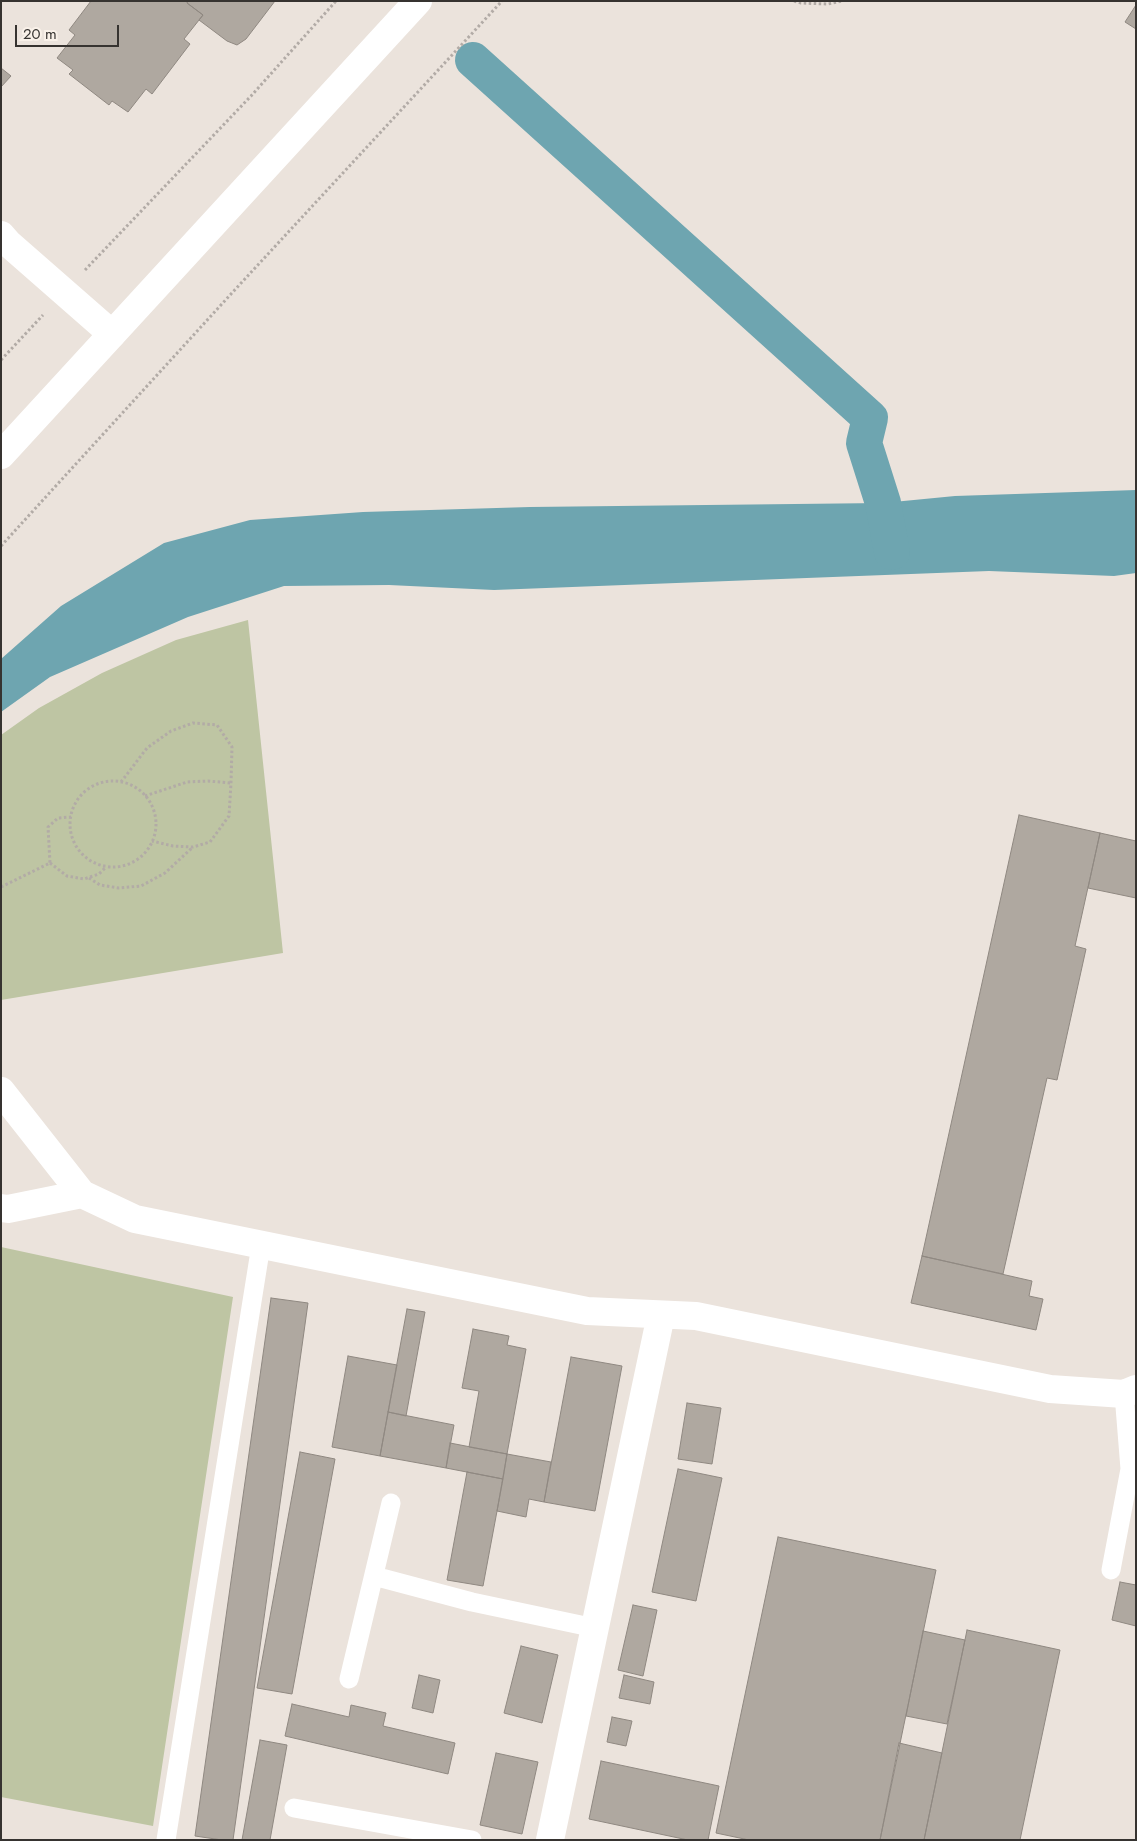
<!DOCTYPE html>
<html>
<head>
<meta charset="utf-8">
<style>
	body { margin:0 }
	#map { position:relative; width:1137px; height:1841px; overflow:hidden; background:#ebe3dc; font-family:Jost,sans-serif }
	canvas { display:block }
	.frame { position:absolute; inset:0; border:2px solid #363330; pointer-events:none }
	.scale { position:absolute; left:15px; top:25px; width:104px; height:22px; box-sizing:border-box; border:2px solid #363330; border-top:0; padding-left:6px; font-size:15px; line-height:18px; white-space:nowrap; color:#363330; -webkit-text-stroke:4px #f9f1e9; paint-order:stroke }
</style>
</head>
<body>
<div id="map">
<canvas width="1137" height="1841"></canvas>
<div class="frame"></div>
<div class="scale">20 m</div>
</div>
<script>
const ctx = document.querySelector('canvas').getContext('2d');
ctx.lineJoin = 'round';
function fillPath(path, color) {
  ctx.fillStyle = color;
  ctx.fill(path, 'evenodd');
}
function toPath(rows) {
  const path = new Path2D();
  for (const r of rows) {
    if (r.length === 3) {
      path.moveTo(r[0] + r[2], r[1]);
      path.arc(r[0], r[1], r[2], 0, 2 * Math.PI);
      continue;
    }
    path.moveTo(r[0], r[1]);
    for (let i = 2; i < r.length; i += 2) path.lineTo(r[i], r[i + 1]);
  }
  return path;
}
function stroke(path, color, width, dash) {
  ctx.strokeStyle = color;
  ctx.lineWidth = width;
  ctx.lineCap = dash ? 'butt' : 'round';
  ctx.setLineDash(dash || []);
  ctx.stroke(path);
}
fillPath(toPath([
	[248,620,283,953,1,1000,1,735,39,708,102,673,176,640],
	[1,1247,233,1297,153,1826,1,1797]
]), '#bec5a3');
fillPath(toPath([
	[1136,490,1136,573,1114,576,989,571,494,590,389,585,284,586,188,617,50,677,1,712,1,659,61,606,164,543,250,520,363,512,530,507,883,503,955,496]
]), '#6ea5b0');
stroke(toPath([
	[473,60,870,418,864,443,883,503,892,552]
]), '#6ea5b0', 36);
const building = toPath([
	[91,1,188,1,187,3,203,15,184,39,190,44,152,94,146,89,128,112,112,101,109,105,69,74,73,70,57,58,75,35,69,30,91,1],
	[188,1,275,1,246,39,237,45,227,41,199,20,203,15,187,3,188,1],
	[1136,5,1136,29,1125,22,1136,5],
	[1,68,11,76,1,87,1,68],
	[1019,815,1100,833,1075,946,1086,949,1057,1080,1047,1078,1003,1274,922,1256,1019,815],
	[1100,833,1136,841,1136,898,1088,888,1100,833],
	[922,1256,1032,1281,1029,1296,1043,1299,1036,1330,911,1303,922,1256],
	[271,1298,308,1303,233,1840,222,1840,195,1836,271,1298],
	[407,1309,425,1312,406,1416,388,1412,407,1309],
	[473,1329,509,1336,507,1345,526,1349,507,1454,469,1447,479,1391,462,1388,473,1329],
	[348,1356,397,1365,380,1456,332,1447,348,1356],
	[571,1357,622,1366,595,1511,544,1502,571,1357],
	[687,1403,721,1408,712,1464,678,1459,687,1403],
	[388,1412,454,1425,446,1468,380,1456,388,1412],
	[450,1443,507,1454,503,1479,446,1468,450,1443],
	[300,1452,335,1459,292,1694,257,1688,300,1452],
	[507,1454,551,1462,544,1502,529,1499,526,1517,497,1511,507,1454],
	[678,1469,722,1478,696,1601,652,1592,678,1469],
	[467,1472,503,1479,483,1586,447,1580,467,1472],
	[778,1537,936,1570,880,1840,749,1840,716,1833,778,1537],
	[1120,1582,1136,1585,1136,1626,1112,1620,1120,1582],
	[633,1605,657,1610,643,1676,618,1670,633,1605],
	[967,1630,1060,1650,1020,1840,924,1840,967,1630],
	[923,1631,965,1640,947,1724,906,1716,923,1631],
	[521,1646,558,1655,542,1723,504,1713,521,1646],
	[419,1675,440,1680,433,1713,412,1708,419,1675],
	[624,1675,654,1682,650,1704,619,1698,624,1675],
	[292,1704,349,1717,351,1705,386,1713,383,1726,455,1743,448,1774,285,1736,292,1704],
	[612,1717,632,1721,626,1746,607,1742,612,1717],
	[260,1740,287,1745,270,1840,242,1840,260,1740],
	[899,1743,942,1753,924,1840,880,1840,899,1743],
	[496,1753,538,1762,522,1834,480,1825,496,1753],
	[601,1761,719,1786,708,1840,688,1840,589,1819,601,1761]
]);
fillPath(building, '#afa8a0');
stroke(building, '#8f8881', 1);
stroke(toPath([
	[794,1,801,3,828,4,842,1],
	[85,270,251,96,336,1],
	[1,360,43,315],
	[1,546,231,294,502,1],
	[113,824,43],
	[121,782,147,748,171,731,193,723,217,725,232,747,231,783,229,816,210,842,193,847,173,846,152,841],
	[145,796,187,782,208,781,231,783],
	[50,863,67,876,84,879,99,874,106,867],
	[89,878,100,885,119,888,141,886,165,873,193,847],
	[1,887,50,863,48,827,58,818,71,817]
]), '#b2aba6', 3, [2.5, 2.5]);
stroke(toPath([
	[1111,1570,1130,1469,1124,1394],
	[374,1576,472,1602,595,1628],
	[349,1679,391,1503],
	[294,1808,472,1840],
	[166,1840,261,1245]
]), '#fff', 19);
stroke(toPath([
	[1,235,8,243,112,334],
	[1,1091,82,1194,135,1219,587,1311,696,1316,1050,1389,1124,1394,1136,1389],
	[1,1208,8,1209,82,1194],
	[550,1840,661,1315]
]), '#fff', 28);
stroke(toPath([
	[1,455,418,1]
]), '#fff', 28);
</script>
</body>
</html>
